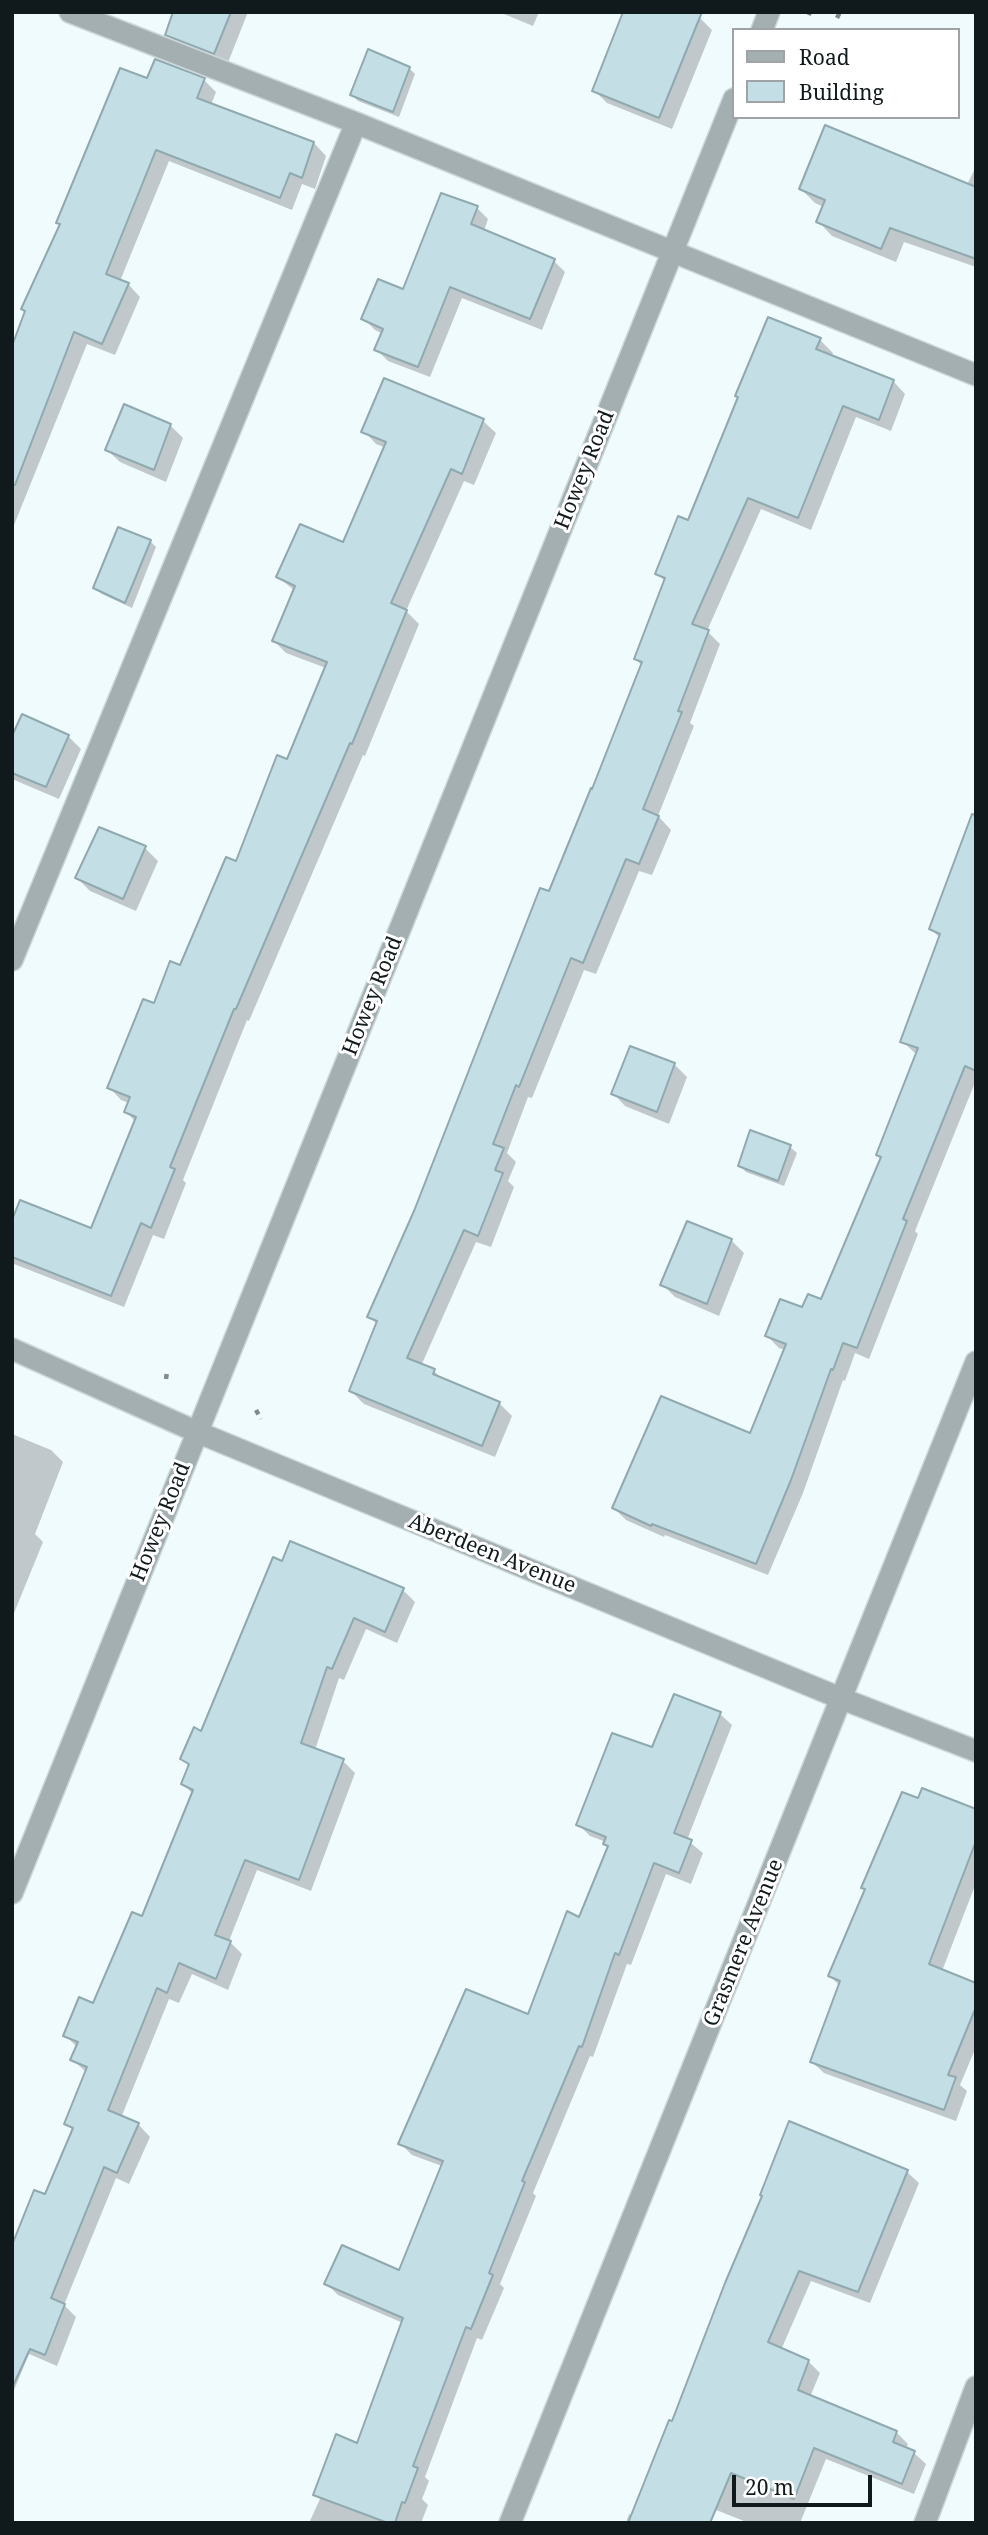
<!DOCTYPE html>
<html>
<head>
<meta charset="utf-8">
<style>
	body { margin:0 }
	#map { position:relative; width:988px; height:2535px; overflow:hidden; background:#f0fbfe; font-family:"Noto Serif",serif }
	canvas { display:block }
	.frame { position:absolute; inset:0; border:14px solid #101a1d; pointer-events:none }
	.legend { position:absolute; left:732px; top:28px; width:228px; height:91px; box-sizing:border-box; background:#fff; border:2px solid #9fa3a5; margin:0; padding:9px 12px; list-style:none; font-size:21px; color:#101a1d }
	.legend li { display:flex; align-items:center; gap:14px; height:35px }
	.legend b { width:35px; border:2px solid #9fa3a5 }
	.scale { position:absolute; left:732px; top:2475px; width:140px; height:32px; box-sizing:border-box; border:4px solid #101a1d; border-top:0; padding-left:9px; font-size:21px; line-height:24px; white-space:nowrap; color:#101a1d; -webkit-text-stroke:5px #fff; paint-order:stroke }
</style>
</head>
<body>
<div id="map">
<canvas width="988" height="2535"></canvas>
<div class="frame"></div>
<ul class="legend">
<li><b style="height:9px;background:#a3afb1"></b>Road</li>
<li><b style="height:19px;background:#c3dfe5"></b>Building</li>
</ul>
<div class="scale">20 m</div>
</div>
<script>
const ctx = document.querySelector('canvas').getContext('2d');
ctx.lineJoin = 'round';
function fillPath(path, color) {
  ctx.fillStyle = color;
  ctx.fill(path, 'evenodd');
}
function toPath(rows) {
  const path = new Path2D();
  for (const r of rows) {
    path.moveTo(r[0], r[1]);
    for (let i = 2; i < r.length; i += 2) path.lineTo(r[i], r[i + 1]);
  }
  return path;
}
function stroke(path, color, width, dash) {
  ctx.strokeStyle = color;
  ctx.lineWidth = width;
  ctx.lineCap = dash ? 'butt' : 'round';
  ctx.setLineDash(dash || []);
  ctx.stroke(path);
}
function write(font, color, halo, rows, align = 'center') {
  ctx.font = font + ' "Noto Serif",serif';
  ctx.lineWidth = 6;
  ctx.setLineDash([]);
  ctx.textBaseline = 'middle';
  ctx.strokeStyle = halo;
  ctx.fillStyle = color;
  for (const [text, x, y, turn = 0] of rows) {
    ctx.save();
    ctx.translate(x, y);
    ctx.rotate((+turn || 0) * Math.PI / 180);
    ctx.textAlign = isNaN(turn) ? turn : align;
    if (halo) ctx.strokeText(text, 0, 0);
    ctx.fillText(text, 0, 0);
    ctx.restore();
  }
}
fillPath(toPath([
	[175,12,248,12,227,65,179,47,167,34],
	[499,12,539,12,533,26],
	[699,17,712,30,672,129,607,103,594,90],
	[409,68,415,74,399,117,358,101,352,95],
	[204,80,216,92,211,105,314,143,326,156,315,189,302,184,292,210,169,161,120,281,128,284,140,297,115,355,87,344,12,530,12,351,61,225,58,222,148,81],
	[976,166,976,267,904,242,896,262,832,236,818,221,824,207,815,203,801,189,967,185],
	[477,208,488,219,484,231,554,261,565,272,542,330,462,298,430,377,388,361,377,350,383,334,375,330,363,318,404,291],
	[820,340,833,353,831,357,893,381,905,394,891,431,856,417,811,530,761,509,707,631,720,644,690,723,694,726,658,816,671,830,652,875,639,871,596,974,584,970,532,1098,528,1097,507,1153,516,1162,508,1181,514,1187,491,1247,476,1242,421,1366,434,1371,443,1380,499,1403,512,1416,495,1457,364,1404,351,1391,378,1325,369,1316,593,791,642,666,636,659,665,581,657,574,689,523],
	[385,380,483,421,496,433,474,485,464,481,406,611,419,624,365,756,363,755,249,1021,247,1020,183,1180,186,1183,164,1239,153,1235,124,1307,14,1264,12,1262,12,1225,92,1230,136,1122,126,1112,129,1103,121,1100,109,1087,155,1005,181,967,237,863,288,762,326,668,286,653,274,641,295,591,278,577,344,544,386,448,376,444,364,431],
	[170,425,183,438,166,482,120,462,107,450],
	[150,541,156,547,132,608,102,594,95,588],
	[68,736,81,749,59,799,12,779,12,740],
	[976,808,976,1080,915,1231,918,1234,869,1359,855,1353,845,1381,843,1380,803,1493,768,1575,665,1535,664,1537,626,1520,614,1508,751,1436,785,1350,779,1348,767,1336,803,1310,822,1301,882,1158,878,1155,917,1055,902,1041,940,938,931,929],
	[100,830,145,848,158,861,136,911,90,891,77,878],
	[674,1064,687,1077,669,1124,625,1106,613,1093],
	[751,1133,790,1147,797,1153,784,1186,746,1172,740,1166],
	[731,1240,744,1253,719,1316,675,1297,662,1284],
	[12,1434,51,1450,63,1462,35,1534,43,1542,12,1618],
	[291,1543,403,1590,415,1602,397,1643,366,1629,344,1680,339,1678,315,1750,343,1761,355,1773,311,1891,257,1870,229,1941,242,1954,228,1990,192,1974,179,2003,169,1999,121,2118,139,2125,150,2137,129,2184,116,2178,64,2305,76,2317,57,2366,29,2354,12,2395,12,2255,46,2197,74,2131,66,2123,87,2073,73,2060,78,2048,65,2035,94,2005,143,1918,193,1794,183,1784,190,1767,182,1759,202,1733],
	[720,1714,732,1725,687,1840,703,1853,691,1884,666,1874,631,1965,627,1964,593,2057,590,2056,533,2193,536,2196,500,2284,504,2288,482,2340,477,2338,425,2477,429,2481,422,2499,428,2505,421,2523,309,2523,320,2499,316,2494,358,2446,403,2323,338,2295,326,2283,399,2273,442,2166,412,2155,400,2143,529,2016,580,1919,609,1847,606,1842,590,1836,578,1824,653,1749],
	[919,1800,976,1811,976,1883,942,1971,976,1985,976,2047,960,2085,967,2091,956,2121,824,2073,812,2062,840,1986,830,1976],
	[907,2172,919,2183,870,2303,811,2281,781,2350,808,2361,820,2373,810,2397,896,2432,908,2444,906,2449,914,2453,926,2464,914,2494,826,2459,800,2523,749,2523,701,2504,694,2523,626,2523,629,2514,633,2516,673,2423,726,2284]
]), '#0003');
const building = toPath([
	[173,12,231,12,214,54,165,35,173,12],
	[623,12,702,12,659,118,592,91,623,12],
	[368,49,410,67,393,112,350,95,368,49],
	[155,59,205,78,197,98,314,142,302,178,290,173,280,198,156,150,106,274,129,283,102,344,74,332,15,485,12,485,12,346,25,311,21,309,60,224,56,223,120,68,147,78,155,59],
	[825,125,976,187,976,259,890,228,881,249,816,222,825,200,799,189,825,125],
	[441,193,478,206,471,224,555,259,530,319,450,287,418,367,374,350,383,329,361,319,378,279,403,289,441,193],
	[768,317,821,338,816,349,894,380,879,420,843,406,798,518,748,498,692,624,709,630,678,711,682,712,643,809,659,816,639,864,626,859,583,963,571,958,519,1087,516,1085,493,1144,504,1148,495,1170,503,1173,478,1236,464,1230,407,1358,435,1369,433,1374,500,1402,482,1446,349,1391,377,1321,367,1317,414,1211,540,888,549,891,591,788,592,789,642,662,634,659,665,578,655,574,678,516,688,520,738,397,735,396,768,317],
	[384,378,484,419,462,474,451,469,391,603,407,610,352,744,350,743,236,1009,234,1009,170,1167,175,1169,151,1228,141,1223,111,1296,12,1257,12,1220,20,1200,91,1228,136,1117,124,1112,130,1097,107,1088,143,999,154,1003,170,961,180,965,226,857,236,861,277,755,287,759,327,662,272,641,295,586,276,577,300,524,343,542,386,442,361,432,384,378],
	[124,404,171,424,154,470,105,450,124,404],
	[118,527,151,540,125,603,93,588,118,527],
	[22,714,69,735,46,787,12,773,12,736,22,714],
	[972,814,976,815,976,1071,965,1066,903,1219,907,1221,857,1348,843,1343,833,1370,831,1369,791,1480,756,1564,652,1524,651,1526,612,1508,661,1396,750,1433,786,1344,765,1336,780,1299,802,1307,808,1294,821,1299,881,1157,876,1155,918,1048,900,1042,940,934,929,929,972,814],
	[99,827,146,846,123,899,75,878,99,827],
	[630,1046,675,1063,657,1112,611,1094,630,1046],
	[750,1130,791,1145,778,1181,738,1166,750,1130],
	[687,1221,732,1239,707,1304,660,1285,687,1221],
	[290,1541,404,1588,385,1632,354,1618,332,1669,327,1667,301,1743,344,1759,299,1880,245,1860,215,1935,231,1941,216,1979,179,1963,167,1993,157,1988,108,2110,139,2123,117,2173,104,2167,51,2298,65,2304,45,2355,30,2349,12,2388,12,2245,34,2190,45,2194,73,2128,64,2124,87,2067,70,2060,78,2042,63,2036,79,1997,93,2003,132,1912,142,1916,193,1790,181,1784,189,1764,180,1759,194,1727,201,1731,273,1557,282,1561,290,1541],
	[674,1694,721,1712,674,1833,692,1840,679,1873,654,1863,619,1955,615,1953,582,2047,579,2046,522,2181,525,2182,489,2273,493,2275,471,2329,466,2327,413,2466,418,2468,405,2503,402,2502,395,2523,388,2523,313,2495,336,2434,357,2443,403,2318,324,2284,342,2245,399,2270,443,2161,398,2144,466,1989,528,2014,567,1911,579,1917,608,1846,603,1844,606,1837,576,1825,612,1733,652,1747,674,1694],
	[922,1788,976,1809,976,1841,929,1964,976,1983,976,2007,948,2075,956,2077,944,2110,810,2062,840,1981,828,1976,865,1889,861,1888,902,1792,918,1798,922,1788],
	[789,2121,908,2170,858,2292,799,2271,768,2342,809,2360,798,2390,897,2431,893,2442,915,2451,902,2484,814,2448,794,2499,731,2473,710,2523,628,2523,669,2420,672,2421,725,2283,762,2196,760,2195,789,2121]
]);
fillPath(building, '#c3dfe5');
stroke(building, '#8fa9af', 2);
const lane = toPath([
	[70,12,356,123,976,375],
	[12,960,356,123],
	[925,2523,976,2387]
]);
const street = toPath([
	[762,30,769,12],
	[12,1349,197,1432,840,1698,976,1751],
	[12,1893,734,99],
	[510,2523,976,1362]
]);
stroke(lane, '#ccd7da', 24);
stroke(street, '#ccd7da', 24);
stroke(toPath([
	[807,12,816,16],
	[837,18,840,12],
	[166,1379,167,1372],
	[256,1410,261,1419]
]), '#7f8a8d', 4.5, [5, 5]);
stroke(lane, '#a3afb1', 21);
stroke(street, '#a3afb1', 21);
write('21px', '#101a1d', '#fff', [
	["Howey Road",585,470,-68],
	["Howey Road",373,996,-68],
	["Howey Road",161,1522,-68],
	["Aberdeen Avenue",492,1554,22],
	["Grasmere Avenue",744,1943,-68]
]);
</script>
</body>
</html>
